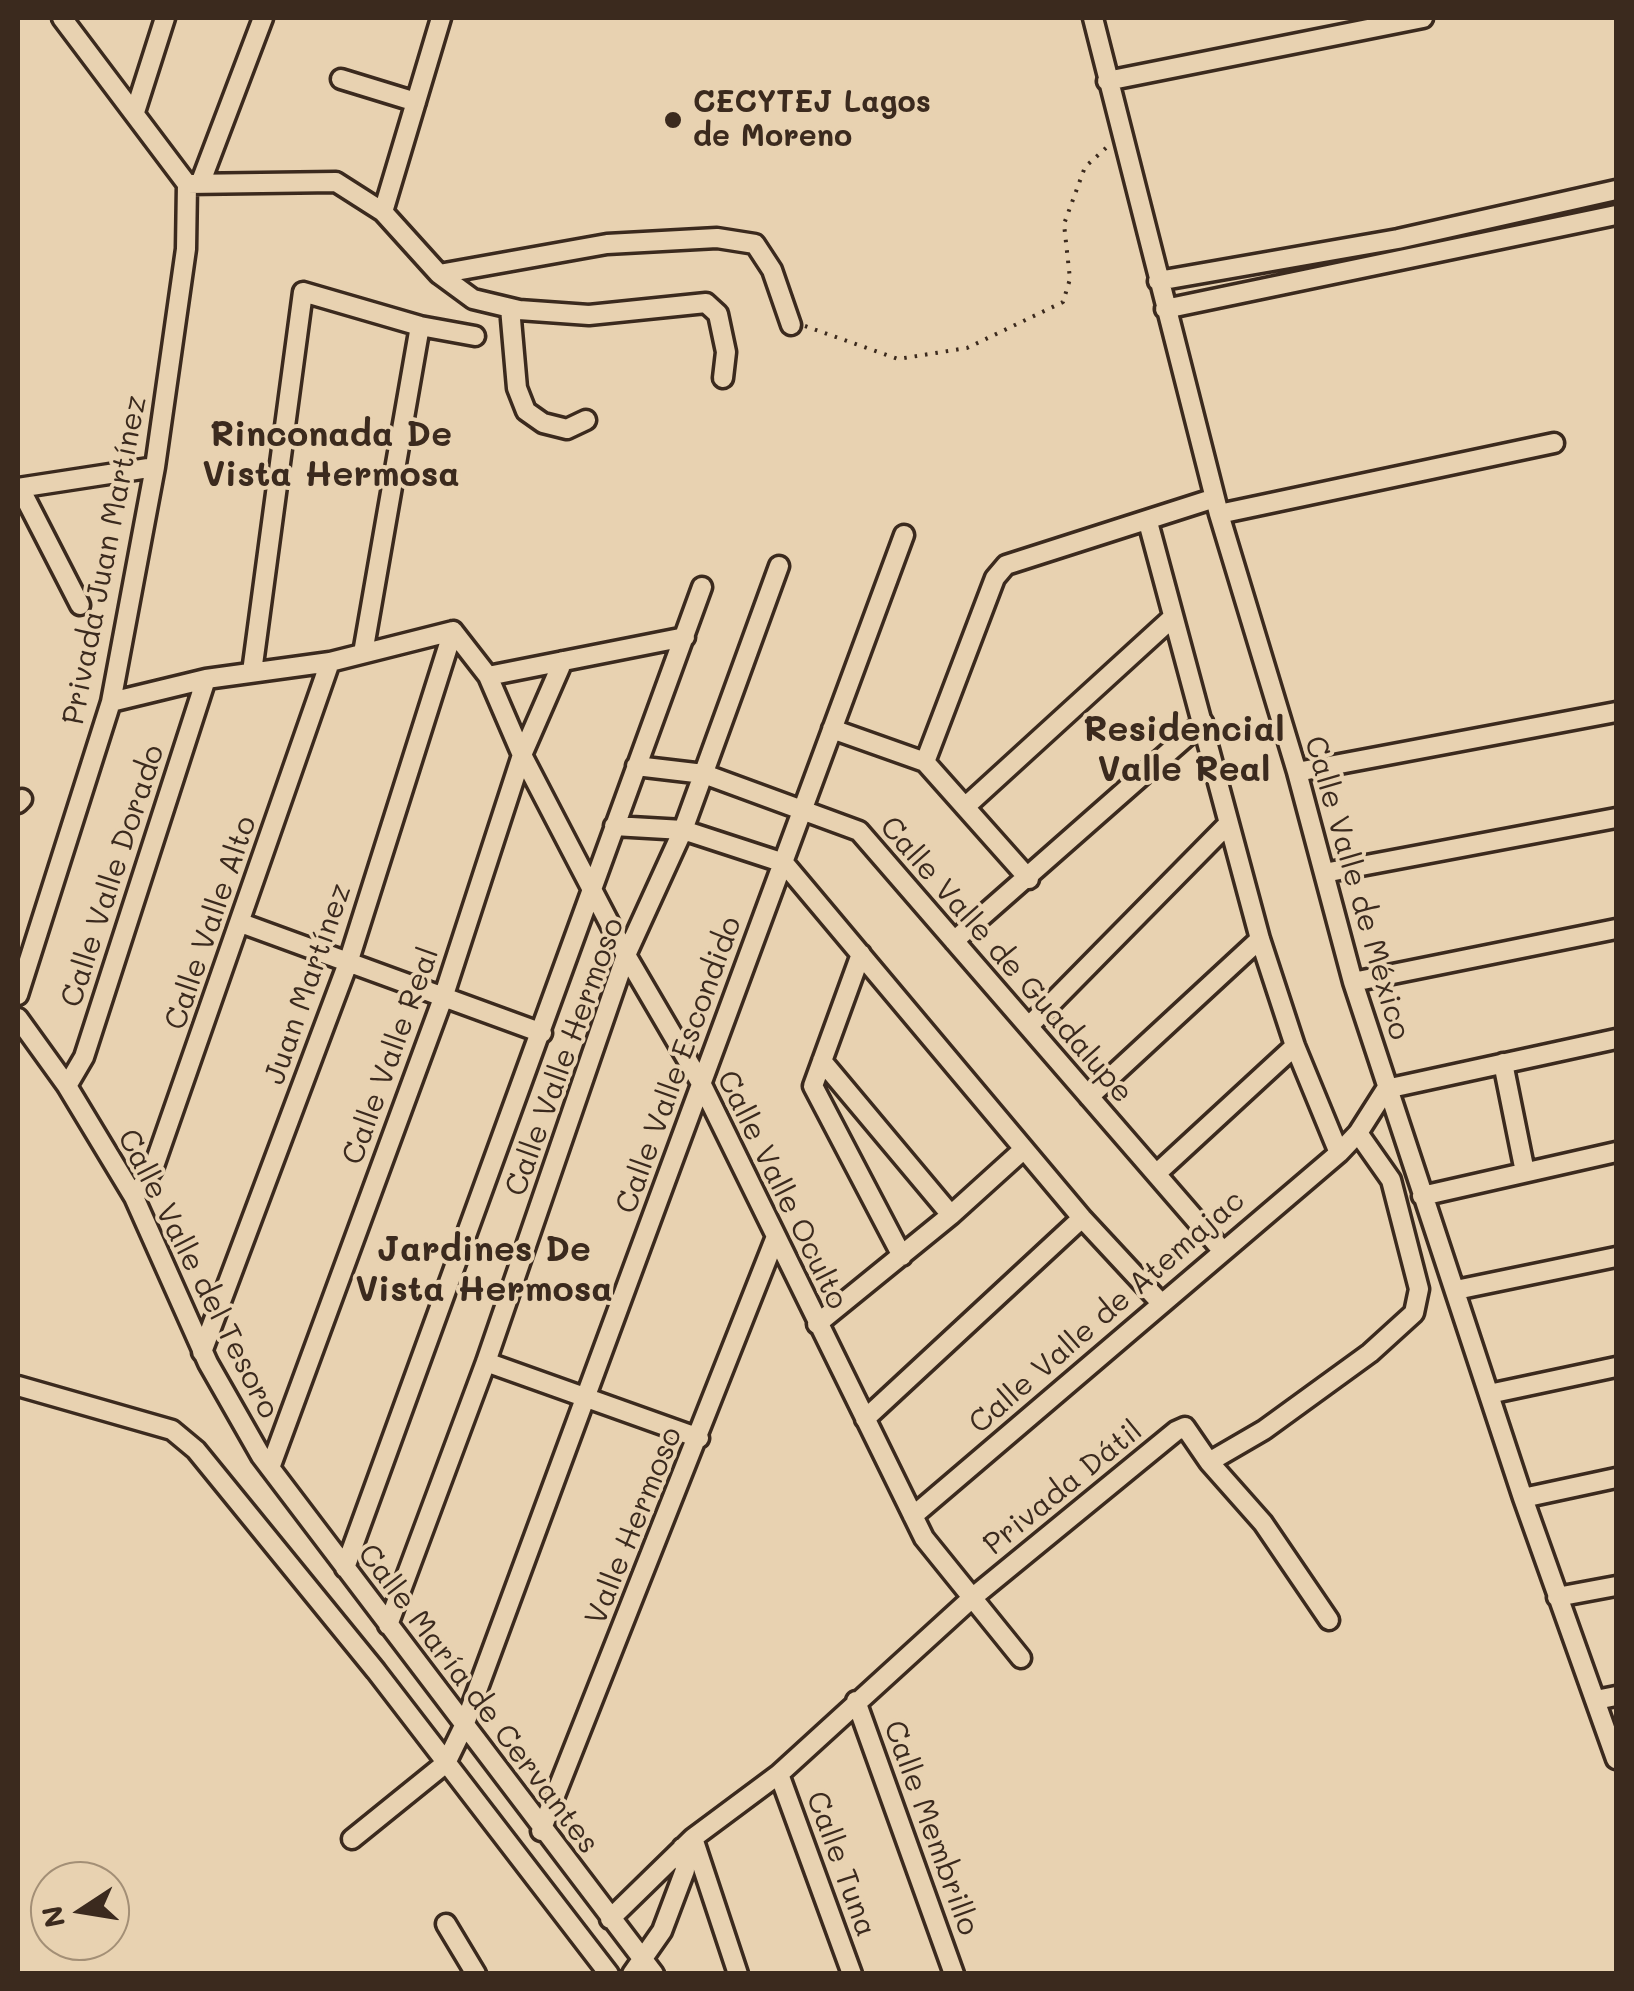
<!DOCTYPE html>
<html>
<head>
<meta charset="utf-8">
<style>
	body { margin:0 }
	#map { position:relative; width:1634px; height:1991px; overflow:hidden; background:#e8d2b1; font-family:Mali,sans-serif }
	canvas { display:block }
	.frame { position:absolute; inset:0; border:20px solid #3b2a1e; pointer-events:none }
	.north { position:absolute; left:30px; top:1861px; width:100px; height:100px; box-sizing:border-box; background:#e8d2b1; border:2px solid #a38f76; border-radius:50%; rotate:258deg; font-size:28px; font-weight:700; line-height:40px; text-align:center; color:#3b2a1e }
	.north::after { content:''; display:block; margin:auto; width:35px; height:45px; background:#3b2a1e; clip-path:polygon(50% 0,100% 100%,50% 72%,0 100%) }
</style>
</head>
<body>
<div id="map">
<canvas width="1634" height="1991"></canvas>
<div class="frame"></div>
<div class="north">N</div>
</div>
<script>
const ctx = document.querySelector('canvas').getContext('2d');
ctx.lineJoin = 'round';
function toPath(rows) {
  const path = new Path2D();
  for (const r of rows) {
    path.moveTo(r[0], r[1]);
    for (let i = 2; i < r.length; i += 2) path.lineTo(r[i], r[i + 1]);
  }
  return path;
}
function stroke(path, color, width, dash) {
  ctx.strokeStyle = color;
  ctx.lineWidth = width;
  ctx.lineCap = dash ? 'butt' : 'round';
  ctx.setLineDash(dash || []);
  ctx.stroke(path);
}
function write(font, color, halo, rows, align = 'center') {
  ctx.font = font + ' Mali,sans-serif';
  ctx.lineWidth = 8;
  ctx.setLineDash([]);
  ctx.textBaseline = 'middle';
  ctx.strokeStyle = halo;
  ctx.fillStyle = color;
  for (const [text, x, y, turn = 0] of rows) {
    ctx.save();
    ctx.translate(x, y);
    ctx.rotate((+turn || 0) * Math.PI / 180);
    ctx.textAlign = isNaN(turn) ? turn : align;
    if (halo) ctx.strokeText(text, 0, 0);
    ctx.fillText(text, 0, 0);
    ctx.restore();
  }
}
const minor = toPath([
	[62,18,187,184],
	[1093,18,1219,514,1297,772,1353,982,1523,1498,1616,1759],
	[341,79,416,102],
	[1107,81,1423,18],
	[135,112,165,18],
	[187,184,336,182,383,212,439,274,607,244,717,238,755,244,772,270,791,325],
	[200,184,263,18],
	[383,212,441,18],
	[439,274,473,299,519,310,589,315,706,303,718,314,726,352,723,378],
	[1158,281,1398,239,1616,190],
	[510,308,517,388,526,411,543,423,567,429,586,420],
	[1165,309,1616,215],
	[18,488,155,467],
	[20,488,80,605],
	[1219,514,1554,443],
	[1148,522,1260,939,1295,1046,1339,1153],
	[453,631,488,676,522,755,626,955,702,1085,924,1538,1021,1658],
	[363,653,420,326],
	[252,672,303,292,420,326,475,336],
	[488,676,685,637],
	[111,702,206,679,330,662,453,631],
	[832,729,925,762,1029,879],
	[925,762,995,578,1006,565,1215,498],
	[636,766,704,774,859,831,1221,1249],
	[1297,772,1616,712],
	[18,803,22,799],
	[965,807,1171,619],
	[614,826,683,830,784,863,1082,1218,1160,1302],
	[1324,873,1616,818],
	[241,923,542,1033],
	[954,941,1203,722],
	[861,954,813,1086,902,1256],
	[1353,982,1616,929],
	[18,995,111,702,155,467,186,249,187,184],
	[18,1018,67,1086,134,1197,208,1363,261,1456,654,1974],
	[1029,1026,1228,824],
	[822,1061,951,1215],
	[1503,1063,1525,1172],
	[67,1086,84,1057,206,679],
	[1089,1097,1260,939],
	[1156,1174,1295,1046],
	[1422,1196,1616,1152],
	[134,1197,153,1169,330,662],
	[1456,1290,1616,1257],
	[817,1324,951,1215,1024,1149],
	[202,1352,348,963,453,631],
	[486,1362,699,1438],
	[18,1386,172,1430,196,1450,376,1671,609,1974],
	[1489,1394,1616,1367],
	[865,1419,1082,1218],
	[1209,1462,1263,1523,1329,1620],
	[270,1468,443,998,522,755,563,661],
	[1523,1498,1616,1478],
	[913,1516,1339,1153,1358,1133,1386,1089,1616,1039],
	[345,1568,702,587],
	[1557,1597,1616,1586],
	[388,1625,486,1362,626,955,683,830,779,566],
	[1596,1700,1616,1696],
	[856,1701,954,1974],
	[779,1774,852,1974],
	[541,1831,775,1239],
	[693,1838,738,1974],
	[352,1839,446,1763,464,1726,904,535],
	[610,1919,693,1838,779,1774,972,1598,1176,1431,1185,1427,1209,1462,1264,1430,1370,1353,1414,1313,1419,1289,1391,1180,1358,1133],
	[446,1924,476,1974],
	[632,1974,662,1931,685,1870,682,1848]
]);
stroke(minor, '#3b2a1e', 25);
stroke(toPath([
	[805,326,898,359,967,348,1063,302,1070,279,1064,224,1085,167,1107,147]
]), '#3b2a1e', 4, [2.5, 8]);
stroke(minor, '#e8d2b1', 18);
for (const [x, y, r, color] of [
	[673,120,10,"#3b2a1e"]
]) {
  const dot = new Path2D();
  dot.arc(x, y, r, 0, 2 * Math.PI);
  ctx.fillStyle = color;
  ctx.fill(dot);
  stroke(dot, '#e8d2b1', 4);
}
write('bold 30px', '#3b2a1e', '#e8d2b1', [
	["CECYTEJ Lagos",693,103],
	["de Moreno",693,137]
], 'left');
write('30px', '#3b2a1e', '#e8d2b1', [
	["Privada Juan Martínez",105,560,-79],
	["Calle Valle Dorado",113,876,-72],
	["Calle Valle de México",1357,888,74],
	["Calle Valle Alto",211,923,-71],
	["Calle Valle de Guadalupe",1006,960,49],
	["Juan Martínez",308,984,-71],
	["Calle Valle Real",391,1056,-70],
	["Calle Valle Hermoso",565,1057,-70],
	["Calle Valle Escondido",679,1065,-70],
	["Calle Valle Oculto",782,1190,64],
	["Calle Valle del Tesoro",198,1274,63],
	["Calle Valle de Atemajac",1107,1312,-41],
	["Privada Dátil",1063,1488,-39],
	["Valle Hermoso",634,1526,-68],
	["Calle María de Cervantes",478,1699,53],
	["Calle Membrillo",931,1828,70],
	["Calle Tuna",841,1864,70]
]);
write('bold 35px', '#3b2a1e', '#e8d2b1', [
	["Rinconada De",331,435],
	["Vista Hermosa",331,475],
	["Residencial",1184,730],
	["Valle Real",1184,770],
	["Jardines De",484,1250],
	["Vista Hermosa",484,1290]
]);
</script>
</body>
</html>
